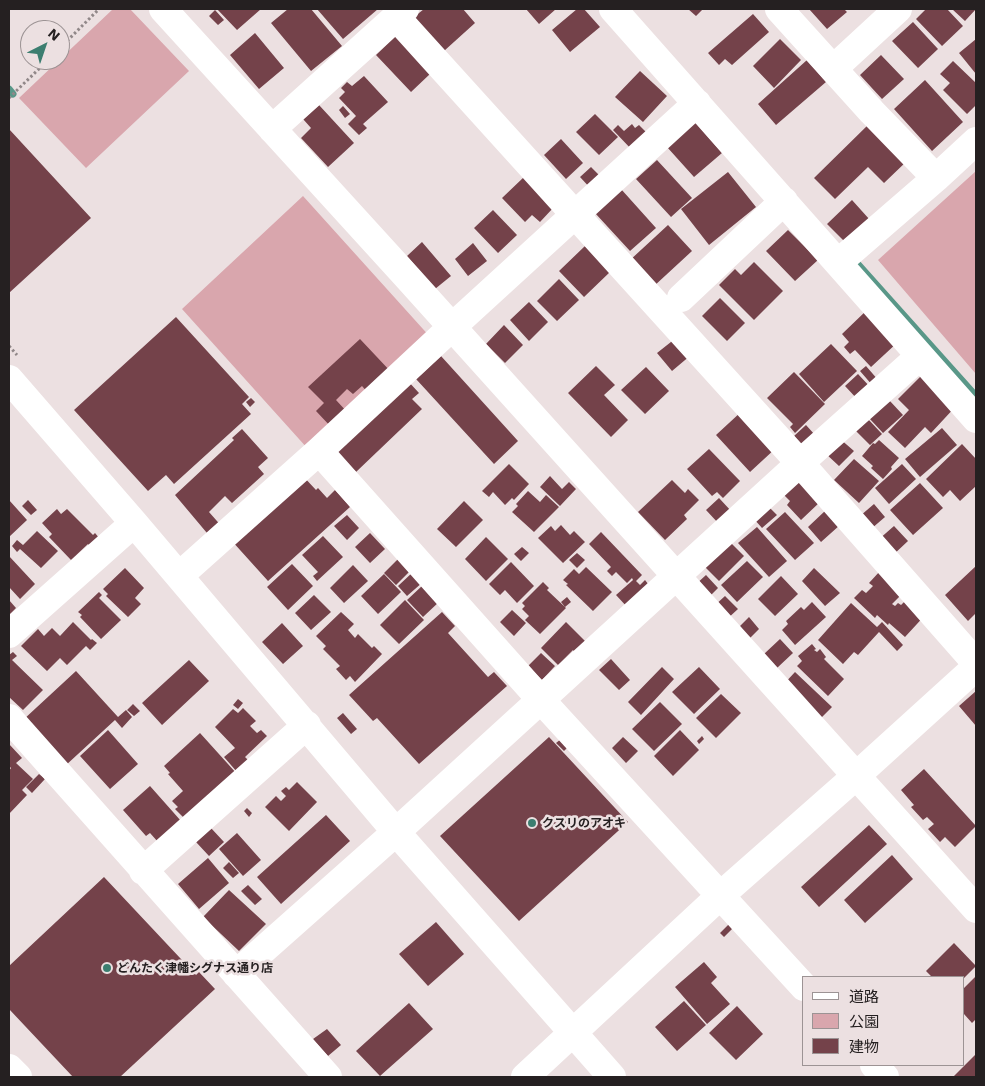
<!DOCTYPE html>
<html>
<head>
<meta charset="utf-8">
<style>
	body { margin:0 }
	#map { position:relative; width:985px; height:1086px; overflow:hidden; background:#ece0e1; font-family:"Work Sans","Noto Sans JP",sans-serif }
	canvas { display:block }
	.frame { position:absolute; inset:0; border:10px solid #252021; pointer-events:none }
	.legend { position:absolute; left:802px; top:976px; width:162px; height:90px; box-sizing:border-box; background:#ece0e1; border:1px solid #9c9394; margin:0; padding:6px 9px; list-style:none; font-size:15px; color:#252021 }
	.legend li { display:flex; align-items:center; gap:10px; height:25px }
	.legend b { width:25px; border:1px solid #9c9394 }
	.north { position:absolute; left:20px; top:20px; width:50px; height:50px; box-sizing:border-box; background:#ece0e1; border:1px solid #9c9394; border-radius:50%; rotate:41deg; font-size:14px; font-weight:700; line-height:20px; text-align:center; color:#252021 }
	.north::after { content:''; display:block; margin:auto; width:18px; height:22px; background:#3c7e70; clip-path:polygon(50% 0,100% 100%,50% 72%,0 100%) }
</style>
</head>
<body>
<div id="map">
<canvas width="985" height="1086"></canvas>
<div class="frame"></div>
<ul class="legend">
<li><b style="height:6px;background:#fff"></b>道路</li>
<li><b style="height:14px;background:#d9a6ad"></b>公園</li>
<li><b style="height:14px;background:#74424a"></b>建物</li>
</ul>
<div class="north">N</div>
</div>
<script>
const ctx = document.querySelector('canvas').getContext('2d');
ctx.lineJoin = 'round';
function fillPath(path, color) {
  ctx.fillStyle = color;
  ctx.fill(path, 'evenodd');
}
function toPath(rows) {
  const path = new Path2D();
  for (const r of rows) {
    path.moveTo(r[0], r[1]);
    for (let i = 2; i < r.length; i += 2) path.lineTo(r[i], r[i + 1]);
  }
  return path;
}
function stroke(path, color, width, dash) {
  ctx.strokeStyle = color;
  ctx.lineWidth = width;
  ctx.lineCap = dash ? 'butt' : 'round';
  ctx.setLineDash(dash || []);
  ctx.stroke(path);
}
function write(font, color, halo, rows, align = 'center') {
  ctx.font = font + ' "Work Sans","Noto Sans JP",sans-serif';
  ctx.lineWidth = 5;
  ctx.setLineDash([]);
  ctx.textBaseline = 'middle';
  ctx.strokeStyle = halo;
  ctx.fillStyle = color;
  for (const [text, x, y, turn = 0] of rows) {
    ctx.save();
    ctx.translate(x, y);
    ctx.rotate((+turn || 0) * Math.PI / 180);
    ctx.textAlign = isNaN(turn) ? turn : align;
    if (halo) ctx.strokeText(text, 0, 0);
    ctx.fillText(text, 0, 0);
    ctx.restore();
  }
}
fillPath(toPath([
	[113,9,130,9,189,71,86,168,19,98],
	[976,171,976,374,878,260],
	[303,196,432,339,308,449,182,309]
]), '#d9a6ad');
stroke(toPath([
	[9,89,13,94],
	[857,263,976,396]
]), '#599788', 7);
fillPath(toPath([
	[217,9,261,9,237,30],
	[288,9,311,9,342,46,311,71,271,23],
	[317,9,378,9,343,39],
	[424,9,463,9,475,23,444,51,414,17],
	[526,9,556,9,539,24],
	[577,9,584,9,600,27,570,52,552,30],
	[688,9,703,9,696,16],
	[809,9,844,9,847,12,827,29],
	[926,9,947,9,963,26,942,46,916,19],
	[952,9,976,9,965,21],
	[215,10,224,20,218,25,209,16],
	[753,14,769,32,732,65,725,59,719,65,708,53],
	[913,22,938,49,918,68,892,41],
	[255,33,284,68,259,89,230,55],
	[396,36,430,74,411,92,376,55],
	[780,39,801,60,774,88,753,66],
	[976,39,976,74,959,53],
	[881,55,904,79,882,99,860,75],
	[807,60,826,82,776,125,758,104],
	[953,61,976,83,976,105,967,114,943,90,950,83,940,74],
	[640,71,667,96,643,122,615,97],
	[364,76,388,102,363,124,367,128,359,135,348,124,356,116,339,98,345,92,341,88,347,82,352,86],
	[925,80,963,122,932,151,894,109],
	[319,105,354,143,328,167,301,138,311,128,303,119],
	[343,106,350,114,345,118,339,110],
	[595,114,618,137,599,155,576,132],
	[695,122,722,153,694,177,667,147],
	[871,122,908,160,884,183,868,167,835,199,814,178],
	[632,124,635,128,639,125,650,136,633,151,613,130,618,125,624,131],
	[9,129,91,218,9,293],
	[561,139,583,163,566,179,544,155],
	[657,160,692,198,671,217,636,179],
	[591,167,603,179,592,190,580,177],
	[728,172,756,207,709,245,681,209],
	[524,177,554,207,540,222,532,215,525,222,502,198],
	[621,189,656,228,630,251,595,213],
	[852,200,870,220,846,243,827,224],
	[493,210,517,235,498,253,474,228],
	[668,225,692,251,653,287,629,261],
	[788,230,818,260,795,281,766,251],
	[422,242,451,276,435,289,407,256],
	[473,243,487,261,468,276,455,259],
	[585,246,610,272,584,297,559,271],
	[754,262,783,291,754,320,719,285,735,269,741,275],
	[559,279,579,300,557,321,537,301],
	[720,298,745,323,727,341,702,316],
	[529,302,548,322,529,341,510,320],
	[868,309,898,342,871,367,855,350,850,354,844,347,849,342,842,334],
	[176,317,249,397,242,404,251,414,174,484,166,475,148,491,74,410],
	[504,325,523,345,505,363,486,344],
	[676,338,691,355,672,371,657,353],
	[360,339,392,373,369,394,362,386,353,394,347,389,336,400,348,413,332,428,316,411,324,403,308,387],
	[831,344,857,371,824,402,799,374],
	[441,356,518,441,494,464,416,379],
	[596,366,615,385,604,395,628,420,611,437,568,393],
	[866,366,879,381,873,386,860,371],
	[646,367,669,391,645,414,621,390],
	[794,372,825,404,795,433,790,427,793,424,767,398],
	[924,373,957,405,931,433,925,427,905,448,888,432,909,410,898,399],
	[858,374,872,389,859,401,845,386],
	[407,380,419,393,412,399,422,409,356,472,334,449],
	[251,398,255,402,250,407,246,402],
	[889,400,903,415,883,433,869,418],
	[742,411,776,448,750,472,716,435],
	[868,419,882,434,870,445,856,431],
	[806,425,815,435,803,446,794,436],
	[942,428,957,445,920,477,905,459],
	[242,429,268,458,258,467,264,474,232,503,225,496,209,512,224,529,212,539,175,495,234,440,232,438],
	[839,438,854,451,839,466,825,453],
	[879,440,899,458,891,467,892,469,883,479,871,468,873,466,862,456,873,443,875,444],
	[962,444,976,459,976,486,960,501,950,490,943,497,926,479],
	[709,449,740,481,723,498,717,492,712,496,687,469],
	[854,459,879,481,859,503,834,480],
	[509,464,529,484,514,500,512,498,505,505,493,492,489,497,482,491],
	[902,464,916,479,889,504,875,488],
	[302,475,316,490,318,488,327,498,335,490,350,507,268,581,231,540],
	[550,476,562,489,569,482,576,489,560,506,540,487],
	[796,477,820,502,801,520,787,505,790,501,781,492],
	[672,480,685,493,688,489,699,500,684,515,687,519,665,540,638,512],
	[920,483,943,508,913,535,890,510],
	[528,491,540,502,546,495,559,507,534,532,512,512,518,506,516,504],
	[719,498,732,512,719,524,706,510],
	[9,500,27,520,9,537],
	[28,500,37,510,31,515,22,506],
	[464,501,483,520,456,547,437,529],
	[874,504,885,517,871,529,860,516],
	[768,506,777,515,762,528,754,519],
	[57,509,61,514,67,509,93,535,95,533,100,539,91,548,88,544,71,560,49,537,52,534,42,523],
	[826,510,840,525,821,542,808,527],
	[785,512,814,543,795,560,766,529],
	[347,515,359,528,347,540,334,526],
	[561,525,570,535,574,531,585,542,563,563,538,538,551,526,555,531],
	[894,526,908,541,892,556,878,540],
	[757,527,787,561,769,577,738,543],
	[37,531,58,551,41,568,20,549,17,552,12,546,17,540,23,545],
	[601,532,642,575,636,581,640,585,645,580,655,593,628,608,616,595,633,580,632,578,627,583,616,572,612,576,607,571,611,567,589,544],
	[370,533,385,549,370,563,355,547],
	[323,536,343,557,317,581,313,576,318,572,302,555],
	[486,537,508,559,486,581,465,559],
	[726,538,744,556,719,581,701,563],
	[522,547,529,553,521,561,514,554],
	[577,553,585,560,577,568,569,560],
	[9,556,35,584,20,599,9,587],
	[398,559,410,571,396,585,384,573],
	[747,561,763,577,737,602,721,585],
	[511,562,534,586,517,603,505,590,500,595,489,584],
	[292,564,313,586,288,610,267,587],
	[353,565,368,581,344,603,330,588],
	[976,566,976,613,968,621,945,595],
	[586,567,612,592,593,611,566,585,568,584,563,580,574,569,579,574],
	[125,568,144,588,135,598,141,604,128,617,106,596,108,594,103,589],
	[814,568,840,593,825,606,802,581],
	[880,571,904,592,892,604,895,606,898,603,901,605,910,596,928,612,905,637,889,623,888,625,877,615,875,618,854,598,862,590,866,593,873,586,869,583],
	[413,572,423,582,407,596,398,586],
	[384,574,401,592,378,614,361,596],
	[706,575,718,588,706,600,694,586],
	[781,576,798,594,775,616,758,599],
	[543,582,549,588,547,590,566,608,540,634,525,620,529,616,522,609,525,606,522,603],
	[423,585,440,601,423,617,407,600],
	[99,592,102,595,99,598,121,620,101,639,80,617,82,615,78,612],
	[314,595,331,612,311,630,295,613],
	[725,596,738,609,726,620,713,607],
	[567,597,571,602,565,607,561,602],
	[9,600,16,608,9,615],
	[405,600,424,620,399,644,380,625],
	[812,602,826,617,795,645,782,630,788,624,786,621,801,607,804,610],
	[851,603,877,627,882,622,903,645,897,651,879,632,858,655,854,652,843,664,818,640],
	[512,610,526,623,514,636,500,622],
	[341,612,354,624,348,630,355,638,358,634,372,648,374,646,382,654,355,682,350,676,346,680,336,669,340,666,323,649,326,646,316,636],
	[442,612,455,626,448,633,488,677,494,672,507,686,419,764,377,718,373,721,349,695],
	[749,617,759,629,747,641,736,630],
	[73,622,91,640,92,639,97,643,90,650,86,646,67,665,60,658,47,671,21,646,38,629,44,636,52,628,60,636],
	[566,622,586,642,575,653,573,650,558,665,541,648],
	[282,623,303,646,283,664,262,642],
	[780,639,793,653,777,668,764,654],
	[812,644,816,649,814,650,817,652,820,649,826,657,824,659,844,679,828,696,797,666,802,661,798,656],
	[13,652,17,656,12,660,43,690,23,710,9,697,9,655],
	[541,653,555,666,542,680,528,666],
	[611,659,630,680,619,690,599,670],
	[189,660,209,681,162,725,142,703],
	[662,667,674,679,641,715,628,702],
	[699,667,720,689,694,714,672,692],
	[76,671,118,717,126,710,132,717,122,728,115,720,65,766,23,720],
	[795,672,832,707,819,720,782,686],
	[976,691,976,726,959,706],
	[721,694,741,713,716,738,696,718],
	[238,699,243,703,238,709,233,705],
	[660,702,682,724,654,751,632,729],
	[133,704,140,711,134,716,127,710],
	[243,708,256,721,250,726,257,733,261,730,267,736,245,757,249,761,237,772,224,757,235,748,215,727,233,709,238,713],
	[343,713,357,729,351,734,337,718],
	[108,730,138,764,110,789,80,756],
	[680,730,699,750,673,776,654,756],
	[200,733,237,774,184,818,175,809,178,807,172,801,183,791,168,774,170,773,164,766],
	[702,736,704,739,699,744,697,741],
	[549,737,628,822,519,921,440,836],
	[623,737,638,751,626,763,612,748],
	[561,739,568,747,564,751,556,743],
	[9,744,22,758,16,763,33,779,22,790,27,795,9,814,9,771,11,768,10,767,9,769],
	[924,769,976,826,955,847,945,837,940,842,928,829,934,824,927,817,923,820,911,807,914,805,901,790],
	[39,774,45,779,32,793,26,787],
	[297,782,317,802,289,831,265,807,276,796,281,801,286,796,281,791,286,787,289,790],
	[150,786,181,821,158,842,150,833,146,836,123,810],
	[247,808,252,813,249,817,244,811],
	[326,815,350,841,281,904,257,877],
	[869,825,887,844,819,907,801,887],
	[211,828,224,842,209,856,196,842],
	[237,833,261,860,243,876,219,849],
	[892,855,913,879,865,923,844,900],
	[208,858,229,883,199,909,178,884],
	[229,862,239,873,233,878,223,868],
	[104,877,196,975,199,972,215,989,120,1077,73,1077,9,1009,9,966],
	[248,885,262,899,255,905,241,891],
	[229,890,266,924,239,951,203,917],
	[436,922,464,954,428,986,399,954],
	[729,924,733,928,724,937,720,933],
	[954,943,976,966,964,978,932,977,926,971],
	[704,962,717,977,711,983,730,1004,707,1024,675,987],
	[976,976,976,1019,972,1023,964,1014,964,988],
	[684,1001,706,1025,677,1051,655,1027],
	[409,1003,433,1029,380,1076,356,1051],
	[737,1006,763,1034,736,1060,709,1033],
	[327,1029,341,1045,328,1056,313,1039],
	[976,1054,976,1077,953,1077]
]), '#74424a');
stroke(toPath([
	[60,48,99,9],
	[9,98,48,60],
	[9,346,17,355]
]), '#918889', 3, [2.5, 2.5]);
stroke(toPath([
	[163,9,408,278,976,909],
	[613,9,976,419],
	[779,9,872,112,936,178],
	[396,17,800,463,976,663],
	[833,69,898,9],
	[272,129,405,9],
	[839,262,936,178,976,141],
	[681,298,784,201],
	[9,379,134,523,396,832,612,1077],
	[319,451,541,700,804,987],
	[179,576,319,451,452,327,697,103],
	[9,634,134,523],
	[9,718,328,1077],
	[143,871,307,725],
	[236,974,396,832,800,463,920,356],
	[874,1065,885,1077],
	[9,1068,18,1077],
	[525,1077,721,895,856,776,976,667]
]), '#fff', 28);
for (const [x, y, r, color] of [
	[532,823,5,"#3c7e70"],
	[107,968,5,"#3c7e70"]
]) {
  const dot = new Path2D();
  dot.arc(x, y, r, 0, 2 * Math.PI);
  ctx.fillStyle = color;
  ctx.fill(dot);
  stroke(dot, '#ece0e1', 2);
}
write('bold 12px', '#252021', '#ece0e1', [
	["クスリのアオキ",542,823],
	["どんたく津幡シグナス通り店",117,968]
], 'left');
</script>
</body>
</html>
